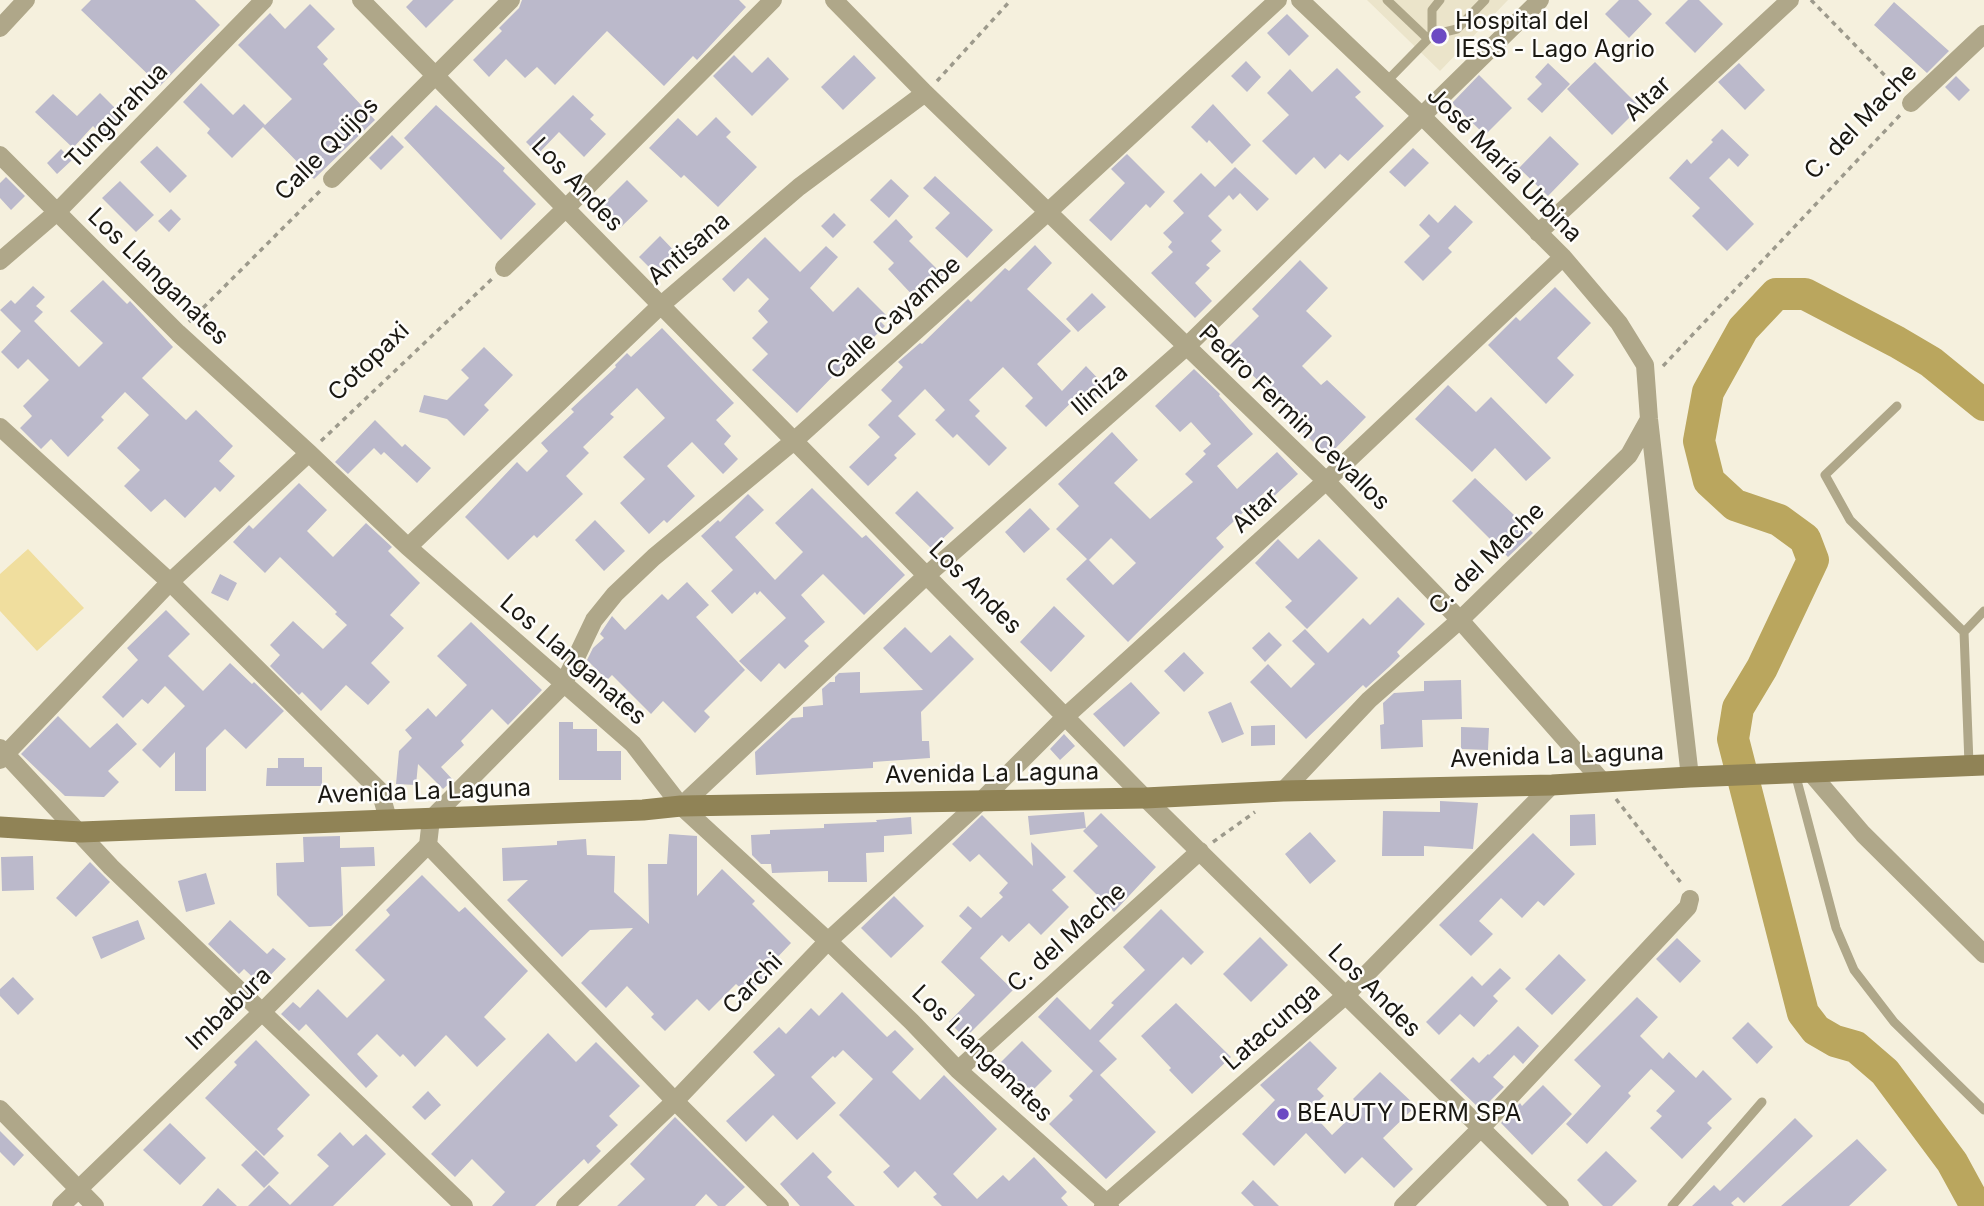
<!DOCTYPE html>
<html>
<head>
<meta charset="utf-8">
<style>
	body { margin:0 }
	canvas { display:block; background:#f5f0dd }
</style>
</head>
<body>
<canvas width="1984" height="1206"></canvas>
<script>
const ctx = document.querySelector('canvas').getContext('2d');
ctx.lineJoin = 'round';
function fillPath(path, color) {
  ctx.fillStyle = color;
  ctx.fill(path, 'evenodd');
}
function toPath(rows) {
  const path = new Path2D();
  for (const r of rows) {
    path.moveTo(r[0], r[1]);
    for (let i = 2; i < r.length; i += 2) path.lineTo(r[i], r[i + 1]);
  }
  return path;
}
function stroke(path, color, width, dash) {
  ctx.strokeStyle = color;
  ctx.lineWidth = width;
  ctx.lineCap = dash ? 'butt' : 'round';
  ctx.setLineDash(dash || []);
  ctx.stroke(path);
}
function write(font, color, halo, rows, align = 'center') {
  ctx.font = font + ' Inter,sans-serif';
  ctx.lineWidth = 5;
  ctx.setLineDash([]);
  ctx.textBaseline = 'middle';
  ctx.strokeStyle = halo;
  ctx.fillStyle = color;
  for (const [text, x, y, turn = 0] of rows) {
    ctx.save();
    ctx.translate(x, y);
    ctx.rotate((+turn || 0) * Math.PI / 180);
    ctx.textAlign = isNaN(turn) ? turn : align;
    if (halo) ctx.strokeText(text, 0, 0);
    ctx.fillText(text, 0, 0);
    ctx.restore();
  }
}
fillPath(toPath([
	[1367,0,1508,0,1440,71]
]), '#ebe4ca');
fillPath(toPath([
	[28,549,84,608,37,651,0,611,0,574]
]), '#f0de9e');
stroke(toPath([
	[1976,1206,1952,1162,1885,1072,1856,1047,1835,1041,1816,1030,1803,1013,1733,739,1738,708,1762,668,1813,560,1805,539,1779,520,1735,505,1709,481,1699,441,1708,392,1743,329,1776,294,1805,294,1897,342,1931,362,1984,405]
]), '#baa65e', 32);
fillPath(toPath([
	[91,0,195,0,220,25,160,86,81,10],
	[413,0,454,0,426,28,406,7],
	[522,0,739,0,746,7,697,60,693,56,664,86,607,31,555,85,537,67,525,78,506,59,489,77,473,60,502,31,499,28,519,8],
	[1619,0,1638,0,1652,14,1629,38,1605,14],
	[1688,0,1699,0,1723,24,1695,53,1665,23],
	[1894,2,1949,51,1927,73,1874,25],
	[310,4,335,29,317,47,328,59,323,64,375,120,314,179,263,127,292,99,238,45,270,13,285,29],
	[1287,14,1309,36,1289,56,1267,33],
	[734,55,752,73,768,57,789,79,752,116,713,76],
	[854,55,876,78,843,110,821,87],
	[1246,61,1261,77,1247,92,1231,76],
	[1595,62,1640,107,1612,135,1567,89],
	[1548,63,1570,84,1542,113,1527,99,1542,84,1535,77],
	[1739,63,1765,90,1745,110,1718,82],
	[1337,68,1361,92,1355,97,1384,126,1348,161,1340,154,1325,169,1314,157,1296,175,1262,141,1289,115,1267,93,1290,69,1312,92],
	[1479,75,1512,108,1485,135,1452,103],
	[1956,76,1970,90,1959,101,1945,87],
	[201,83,233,115,244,104,265,125,232,158,207,133,210,129,183,102],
	[100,93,124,117,104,137,93,126,73,148,35,112,53,94,77,116],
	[573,95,594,115,590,119,606,134,584,157,559,132,538,154,526,142],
	[1213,104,1251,145,1232,164,1209,140,1207,143,1191,127],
	[436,105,505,168,503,171,536,204,501,240,404,138],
	[716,117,731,132,726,137,757,167,718,207,684,175,681,178,649,148,678,118,697,136],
	[1722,129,1749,155,1738,167,1729,158,1709,178,1754,224,1727,251,1692,216,1700,208,1669,178,1687,159,1691,164,1713,142,1711,140],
	[392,135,404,147,381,170,369,158],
	[1550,136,1579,164,1548,196,1519,168],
	[157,146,187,176,170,193,140,162],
	[1413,148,1429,163,1405,187,1389,172],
	[61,149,72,160,57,174,47,163],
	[1127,154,1165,192,1150,208,1146,204,1111,241,1089,220,1125,183,1111,169],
	[1235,167,1269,199,1257,211,1240,193,1233,200,1229,195,1208,216,1222,230,1211,241,1221,251,1206,265,1210,268,1195,283,1212,301,1195,318,1151,273,1173,252,1168,247,1172,242,1163,233,1184,213,1173,201,1201,173,1215,187],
	[935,176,993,230,967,258,935,228,950,213,923,188],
	[6,177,25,196,11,210,0,198,0,183],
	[891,179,909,196,889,218,870,200],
	[627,180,648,201,620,228,600,207],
	[120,181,154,215,136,232,102,198],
	[1455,205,1473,222,1448,248,1452,252,1423,281,1404,262,1430,236,1419,225,1429,214,1438,223],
	[171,209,181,219,169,232,158,221],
	[834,213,846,225,833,238,821,226],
	[896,219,913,237,909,241,943,275,917,300,888,269,894,263,873,242],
	[660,236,681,258,660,278,639,257],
	[765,237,800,272,826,246,838,257,810,288,833,312,858,287,886,315,880,321,885,326,866,345,869,348,846,370,843,366,797,413,752,370,768,354,752,338,768,322,758,311,769,299,748,278,734,292,722,279],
	[1035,245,1052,263,1027,289,1071,331,1037,364,1062,391,1086,366,1106,387,1090,403,1080,394,1046,427,1025,406,1033,398,1003,367,969,400,980,411,975,416,1007,448,989,466,957,434,953,438,935,420,945,410,925,389,898,416,916,434,894,455,897,458,868,486,849,467,880,437,868,425,892,401,881,390,903,367,898,362,920,343,922,344,968,299,971,302,1005,268,1009,271],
	[1300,260,1328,288,1306,311,1332,336,1302,366,1321,385,1327,380,1366,417,1328,456,1289,419,1293,415,1226,349,1259,316,1252,309],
	[103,280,127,304,130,301,173,347,142,378,186,420,196,410,233,446,219,461,235,476,220,492,215,487,185,518,165,499,151,512,124,486,140,470,117,448,149,415,125,392,101,417,104,420,68,457,51,439,41,449,20,428,32,416,23,406,49,380,28,359,18,369,1,352,21,331,0,310,11,300,15,304,33,286,45,297,36,306,43,312,34,321,79,367,103,343,70,311],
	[1555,287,1591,323,1557,358,1574,375,1546,404,1488,345,1516,317,1520,321],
	[1092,293,1106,307,1078,332,1066,319],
	[662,328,734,403,716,420,731,436,724,444,738,459,723,474,692,442,667,466,695,496,667,523,664,520,649,534,620,503,645,479,623,457,665,418,637,388,610,414,614,417,583,447,589,453,566,476,583,494,537,538,534,535,508,560,465,517,517,462,527,472,548,451,541,443,574,412,571,409,616,367,615,365,627,353,631,357],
	[484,347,513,375,484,405,489,410,464,436,447,419,419,412,424,395,447,400,469,378,461,370],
	[1194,369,1220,394,1219,396,1253,434,1217,466,1237,489,1277,452,1298,474,1271,499,1265,492,1216,538,1224,547,1128,642,1066,579,1087,559,1056,529,1079,506,1058,484,1112,432,1138,460,1114,483,1150,519,1193,482,1185,474,1206,454,1203,451,1211,444,1191,422,1180,432,1155,406],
	[1111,538,1136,563,1113,585,1089,560],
	[1448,385,1476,412,1491,397,1551,458,1526,481,1495,448,1472,472,1415,419],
	[375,420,402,447,405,444,431,468,417,483,384,452,381,455,374,448,348,474,335,462],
	[1475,478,1533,533,1508,557,1452,501],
	[299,483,327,510,307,531,333,557,366,523,392,547,388,551,420,583,390,615,404,628,371,663,390,682,368,705,346,685,321,711,302,692,299,695,270,666,280,655,270,645,293,621,323,649,347,625,335,614,337,612,280,557,265,573,233,542,249,525,253,529],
	[812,488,862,538,866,535,905,575,864,615,823,574,801,595,825,622,804,641,809,646,785,669,779,663,761,682,739,661,786,618,760,591,757,595,755,592,732,614,711,591,733,570,701,536,718,520,720,522,748,494,764,510,735,537,775,580,803,552,775,523],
	[917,491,954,528,932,549,895,513],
	[1030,508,1050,529,1024,553,1005,532],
	[595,520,625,551,604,571,575,540],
	[1278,539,1298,559,1319,539,1358,578,1307,629,1285,607,1292,601,1255,563],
	[220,574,237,583,228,601,211,593],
	[687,582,709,605,696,617,745,670,704,711,710,717,695,733,663,701,651,714,612,675,607,680,587,660,593,648,604,638,600,634,612,616,625,630,662,594,668,600],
	[1398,597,1425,624,1397,652,1400,656,1389,667,1366,688,1363,685,1306,739,1250,682,1268,664,1291,688,1315,664,1292,641,1305,629,1328,653,1363,618,1370,625],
	[1054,606,1085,636,1051,672,1020,642],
	[166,610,190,634,168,656,203,691,230,663,252,684,254,682,284,711,246,749,225,729,206,748,206,791,175,791,175,752,160,768,142,750,185,706,165,686,148,704,142,699,123,718,102,697,138,660,127,648],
	[471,622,542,690,508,725,492,709,461,741,464,745,441,767,453,780,443,789,418,764,416,785,396,784,399,751,412,738,405,730,428,708,436,717,467,685,437,656],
	[905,627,931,653,950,635,974,659,921,712,922,741,929,741,930,758,873,762,873,768,756,775,755,752,792,718,803,717,803,707,823,705,822,689,830,682,835,682,835,677,839,673,860,672,860,693,923,690,883,648],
	[1269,632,1282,645,1265,662,1252,648],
	[1184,652,1204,673,1184,692,1164,671],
	[1461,680,1462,719,1422,720,1423,747,1381,749,1380,725,1384,724,1383,703,1394,693,1424,691,1424,681],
	[1131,682,1160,713,1124,747,1093,714],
	[1231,702,1244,734,1222,743,1208,712],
	[58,716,90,748,117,723,137,744,108,771,119,782,104,797,65,796,21,754],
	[559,722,573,722,573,729,597,729,597,751,621,751,621,780,559,780],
	[1275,725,1275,745,1251,746,1251,726],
	[1461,727,1489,728,1488,750,1461,749],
	[1064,734,1075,746,1060,760,1050,749],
	[278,758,304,758,304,767,322,767,322,786,266,786,267,768,278,768],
	[1440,801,1478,803,1473,849,1424,846,1424,856,1382,856,1383,811,1440,812],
	[1084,812,1086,828,1030,835,1028,816],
	[1101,813,1156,867,1114,912,1073,871,1098,846,1083,831],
	[1595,814,1596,845,1570,846,1570,815],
	[982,815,1033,866,1031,842,1066,877,1052,890,1069,907,1041,935,1029,923,1009,942,1002,935,980,958,1013,990,965,1038,949,1022,975,995,941,962,972,928,959,916,968,906,981,918,1003,897,999,893,1008,883,979,854,970,862,952,844],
	[911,817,912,834,884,836,884,852,866,853,867,882,828,882,828,871,772,873,771,864,761,864,752,855,751,835,770,834,770,830,824,828,824,824,877,822,876,820],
	[1310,832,1336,861,1310,884,1285,854],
	[1533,833,1575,874,1544,906,1538,901,1522,918,1501,898,1479,921,1493,934,1471,956,1439,925],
	[669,834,697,836,697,896,722,869,755,901,752,904,791,943,772,963,775,966,747,994,736,984,709,1011,697,999,665,1031,651,1017,654,1014,627,986,606,1008,581,983,633,928,590,930,562,957,507,900,528,880,503,881,502,848,557,845,557,841,586,839,587,855,615,856,614,892,649,924,648,864,667,864],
	[340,836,340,848,374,847,375,866,341,867,343,915,331,926,309,927,277,895,276,863,304,862,303,837],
	[33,856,34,890,2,891,1,857],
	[90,862,110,882,76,917,56,898],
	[206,873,215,904,186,912,178,881],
	[422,875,459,912,465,907,528,971,484,1017,506,1039,477,1067,446,1035,415,1067,403,1054,400,1057,377,1034,357,1054,378,1076,366,1088,306,1024,299,1031,281,1014,293,1002,300,1008,318,989,347,1018,385,980,355,950,390,915,386,910],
	[894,896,924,926,891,958,861,928],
	[1161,909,1204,952,1191,965,1183,957,1099,1041,1117,1059,1100,1075,1156,1132,1106,1179,1049,1124,1073,1100,1069,1096,1093,1071,1038,1017,1057,997,1090,1030,1114,1005,1111,1003,1145,970,1123,947],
	[138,920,145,939,101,959,92,937],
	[230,920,267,954,273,948,286,959,261,985,244,969,239,974,208,944],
	[1260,937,1288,965,1251,1002,1223,974],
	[1677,938,1701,961,1680,983,1656,959],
	[1559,954,1586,980,1552,1015,1525,989],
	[1500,968,1511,978,1493,996,1498,1001,1474,1027,1460,1014,1439,1035,1426,1022,1472,976,1482,986],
	[13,977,34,999,18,1015,0,996,0,989],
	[842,992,887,1037,895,1030,914,1049,892,1072,920,1100,944,1075,997,1129,953,1174,977,1199,1003,1175,1009,1181,1034,1157,1067,1192,1061,1198,1068,1206,942,1206,933,1197,937,1194,915,1171,898,1188,883,1172,890,1166,839,1115,873,1079,843,1050,835,1058,833,1056,811,1077,836,1103,797,1140,773,1115,746,1142,726,1121,775,1075,753,1052,779,1027,786,1034,811,1008,819,1016],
	[1637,997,1658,1017,1640,1036,1663,1059,1669,1052,1696,1078,1703,1070,1732,1099,1707,1123,1712,1128,1682,1159,1650,1128,1662,1116,1656,1111,1675,1091,1651,1069,1628,1093,1631,1096,1587,1144,1566,1124,1601,1086,1574,1060],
	[1176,1003,1231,1057,1192,1094,1169,1070,1171,1068,1141,1036],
	[1748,1022,1773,1047,1757,1064,1732,1038],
	[1518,1026,1539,1046,1523,1064,1514,1055,1493,1077,1504,1087,1481,1110,1450,1080,1473,1057,1479,1063,1488,1054,1489,1055],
	[548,1033,576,1062,596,1042,640,1086,609,1116,618,1125,596,1146,601,1151,588,1164,584,1159,535,1206,492,1206,505,1192,472,1159,455,1177,431,1154],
	[256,1040,310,1095,277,1129,284,1136,264,1156,205,1098,237,1065,234,1062],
	[1022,1041,1052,1071,1028,1095,998,1065],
	[1310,1041,1337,1068,1317,1089,1324,1096,1309,1110,1332,1135,1361,1107,1353,1099,1380,1072,1416,1106,1383,1138,1413,1169,1394,1188,1362,1157,1345,1174,1306,1133,1274,1166,1242,1134,1275,1100,1260,1085],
	[1543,1085,1572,1114,1532,1155,1501,1123,1520,1103,1522,1106],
	[428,1091,441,1105,425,1120,412,1107],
	[675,1117,745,1187,725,1206,718,1206,706,1194,695,1206,617,1206,645,1179,630,1164],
	[1795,1118,1813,1136,1744,1203,1738,1197,1731,1203,1734,1206,1692,1206,1714,1185,1720,1191],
	[170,1123,206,1158,180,1185,143,1150],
	[0,1131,24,1155,14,1166,0,1152],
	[340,1132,353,1146,366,1134,386,1154,333,1206,248,1206,269,1185,290,1205,329,1166,317,1155],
	[1857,1139,1887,1170,1849,1206,1781,1206],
	[256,1150,279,1173,264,1188,241,1165],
	[1606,1151,1637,1181,1612,1206,1603,1206,1577,1180],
	[813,1152,832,1172,827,1177,855,1206,800,1206,780,1184],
	[1253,1180,1279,1206,1254,1206,1241,1193],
	[218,1188,237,1206,202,1206]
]), '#bbb9cb');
stroke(toPath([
	[1811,0,1900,91],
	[937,81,1011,0],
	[189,322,320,191],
	[1663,366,1901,114],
	[321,441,493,278],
	[1616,799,1682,884],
	[1213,842,1255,812]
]), '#9d9a8c', 3.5, [5, 5]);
stroke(toPath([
	[1387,0,1428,39],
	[1432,35,1432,10,1440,0],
	[1386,82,1432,35,1457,29,1485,0],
	[1897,406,1825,475,1850,520,1964,632,1969,764],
	[1964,632,1984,611],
	[1795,773,1836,928,1854,970,1894,1022,1984,1110],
	[1672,1206,1762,1102]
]), '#afa789', 9);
stroke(toPath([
	[361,0,1145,798,1560,1206],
	[834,0,925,93,1326,481,1460,620,1602,781],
	[1300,0,1423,117,1563,257,1619,323,1645,365,1649,419,1690,777],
	[0,28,26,0],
	[1911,103,1984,34],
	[0,155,178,333,309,453,408,547,633,744,681,806,828,941,912,1022,958,1070,1110,1206],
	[332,179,511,0],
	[1538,233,1790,0],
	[0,261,57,212,264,0],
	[504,268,566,208,773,0],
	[0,427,170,582,380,791,388,819],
	[408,547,660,306,799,187,925,93],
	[0,748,111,867,464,1206],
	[0,760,170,582,309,453],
	[1810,772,1863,834,1984,954],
	[1283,791,1369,700,1460,620,1629,455,1649,419],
	[681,806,927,575,1186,347,1540,0],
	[958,1070,1200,851],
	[0,1109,95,1206],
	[61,1206,261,1013,428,845],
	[565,1206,675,1101,828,941,981,801,1066,716,1326,481,1563,257],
	[780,1206,675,1101,428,845,431,819,563,685,594,620,615,594,654,557,795,440,1049,211,1278,0],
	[1103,1206,1345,996,1552,785],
	[1403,1206,1480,1129,1688,907,1690,899]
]), '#afa789', 18);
stroke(toPath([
	[0,827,81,832,643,810,681,806,1145,798,1283,791,1552,785,1690,777,1984,765]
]), '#908356', 21);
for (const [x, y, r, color] of [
	[1439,36,9,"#6c4ac3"],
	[1283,1114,7,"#6c4ac3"]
]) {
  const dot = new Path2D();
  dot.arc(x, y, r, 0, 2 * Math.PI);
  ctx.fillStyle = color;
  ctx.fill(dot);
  stroke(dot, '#fefdfa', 2.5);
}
write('24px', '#1a1812', '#fefdfa', [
	["Hospital del",1455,22],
	["IESS - Lago Agrio",1455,50],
	["BEAUTY DERM SPA",1297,1114]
], 'left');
write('24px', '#1a1812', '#fefdfa', [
	["Altar",1648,99,-43],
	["Tungurahua",117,116,-46],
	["C. del Mache",1861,122,-46],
	["Calle Quijos",327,149,-45],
	["José María Urbina",1504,165,45],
	["Los Andes",577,185,46],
	["Antisana",689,249,-40],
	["Los Llanganates",158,277,44],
	["Calle Cayambe",894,318,-42],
	["Cotopaxi",369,362,-44],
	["Iliniza",1100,390,-41],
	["Pedro Fermin Cevallos",1294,418,44],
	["Altar",1256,511,-42],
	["C. del Mache",1487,559,-44],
	["Los Andes",975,588,45],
	["Los Llanganates",573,660,41],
	["Avenida La Laguna",1557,756,-2],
	["Avenida La Laguna",992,774,-1],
	["Avenida La Laguna",424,792,-2],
	["C. del Mache",1067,938,-42],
	["Carchi",753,984,-46],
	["Los Andes",1374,991,45],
	["Imbabura",229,1009,-44],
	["Latacunga",1272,1027,-41],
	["Los Llanganates",982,1054,44]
]);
</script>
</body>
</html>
